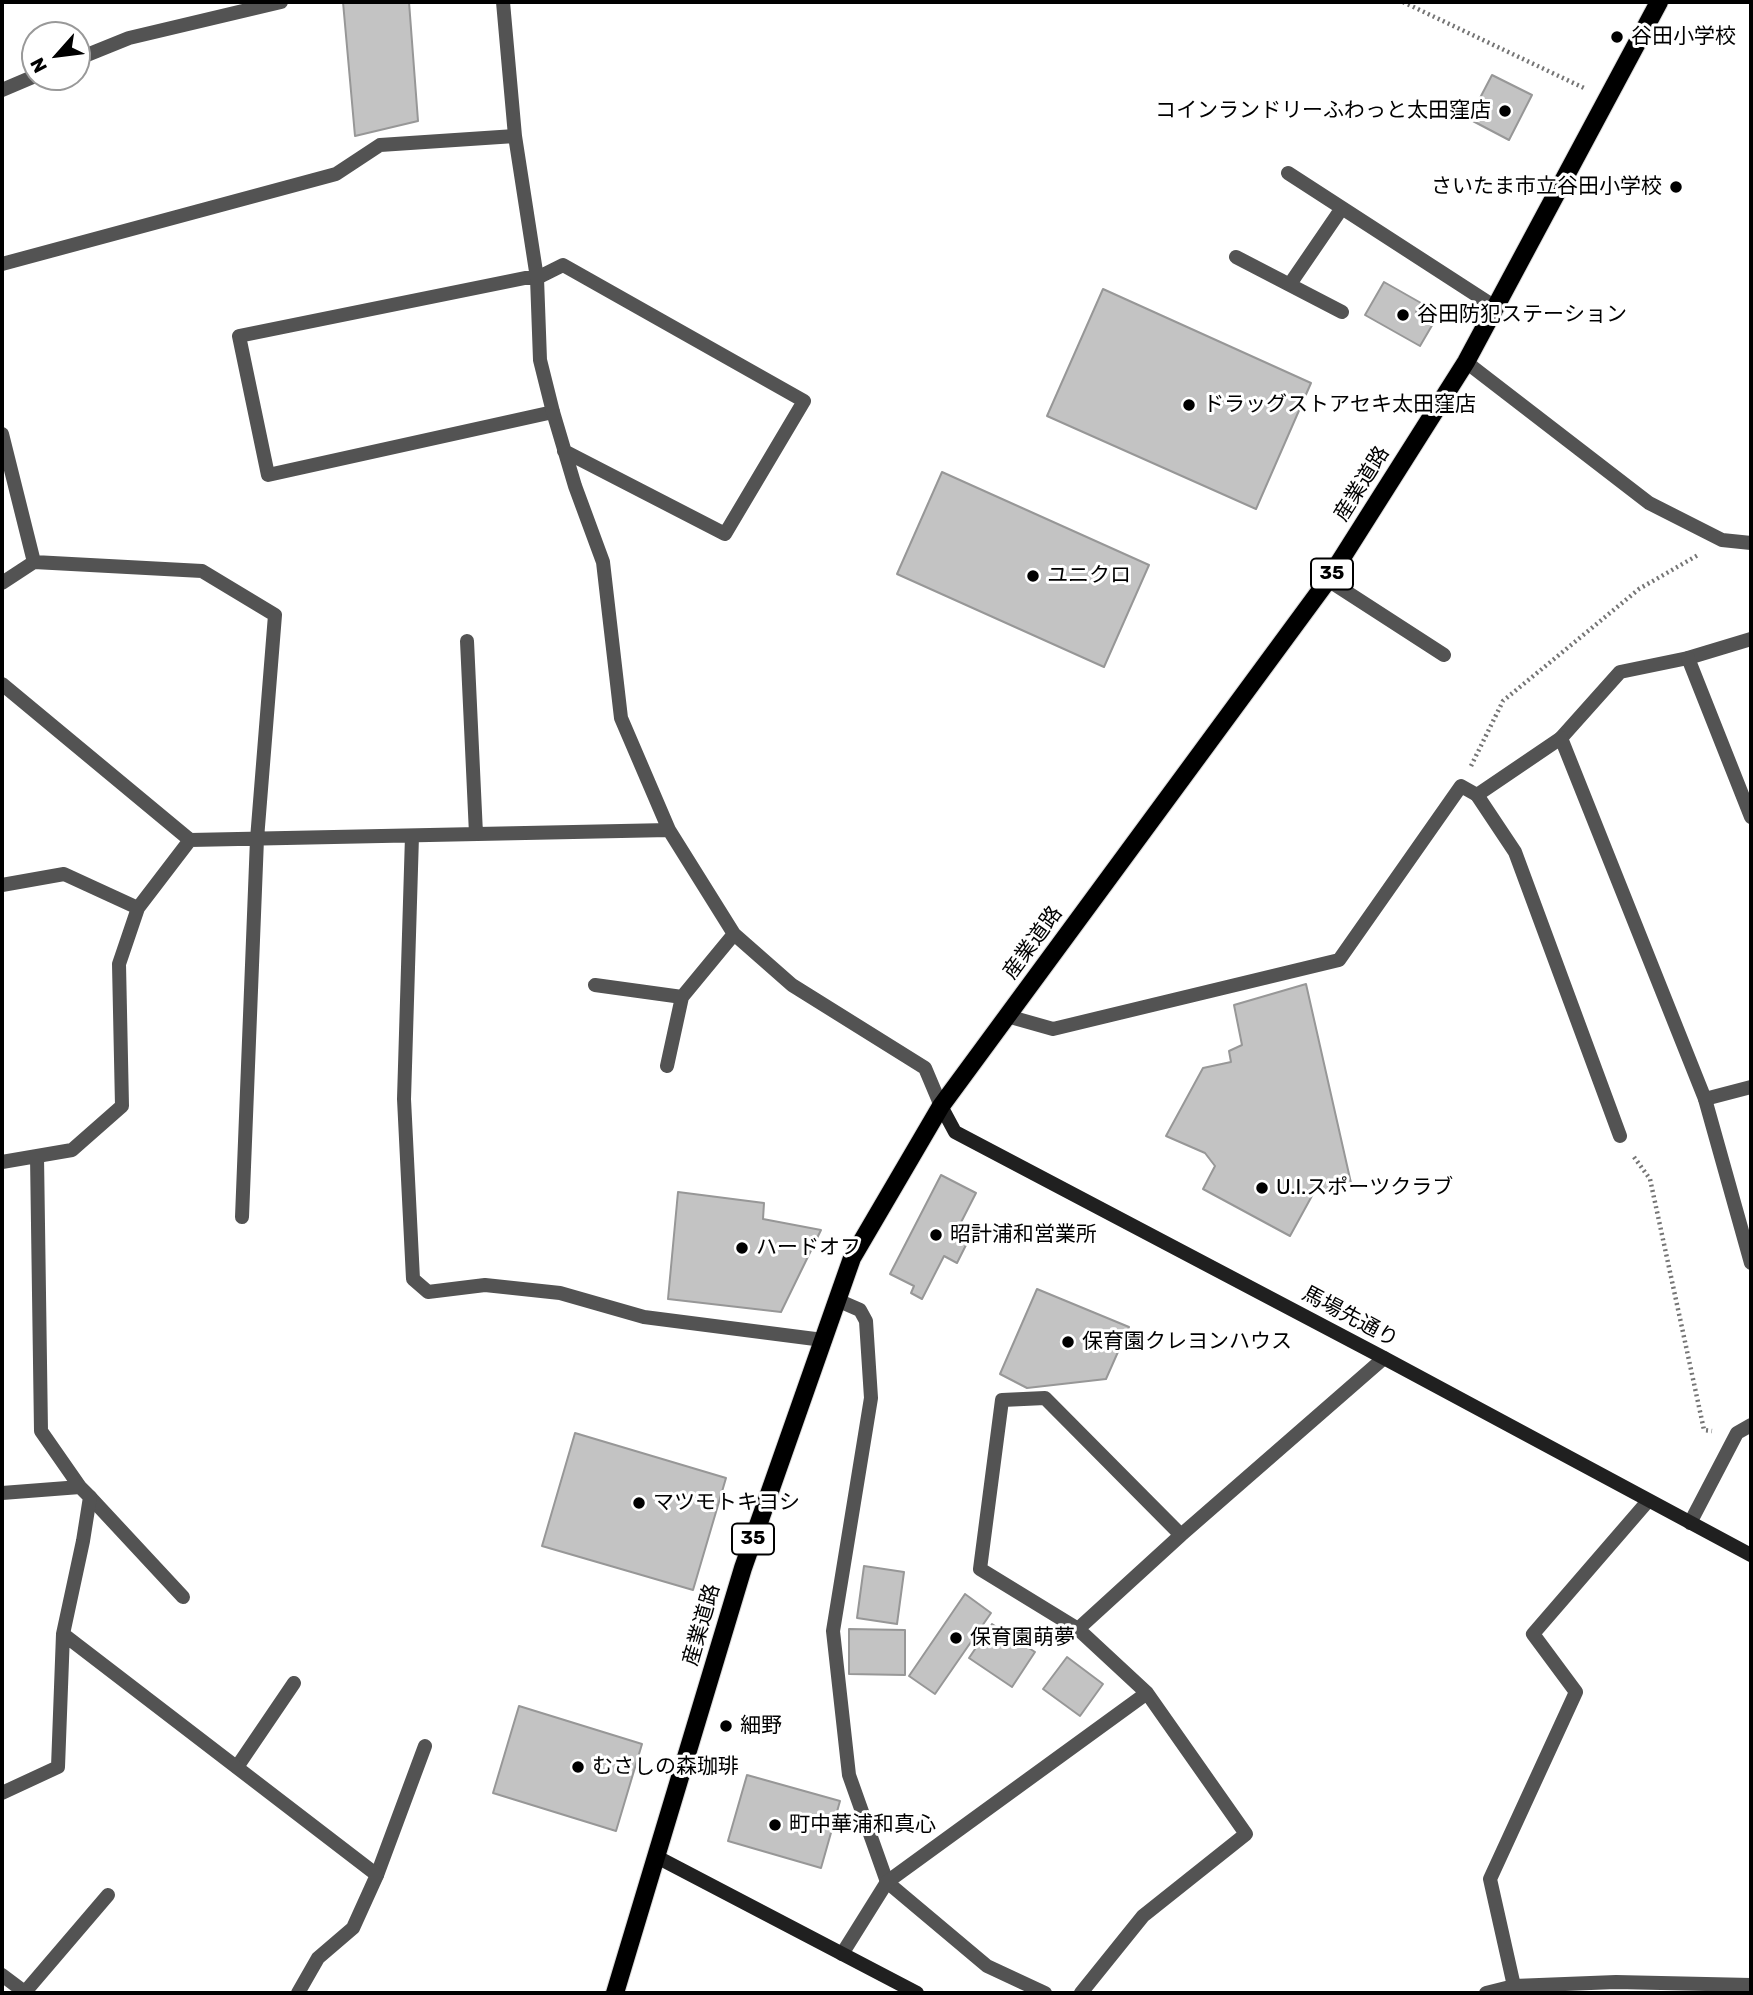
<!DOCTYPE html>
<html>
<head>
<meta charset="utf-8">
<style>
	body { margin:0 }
	#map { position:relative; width:1753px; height:1995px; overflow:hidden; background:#fff; font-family:Rubik,sans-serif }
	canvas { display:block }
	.frame { position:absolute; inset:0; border:4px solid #000; pointer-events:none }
	.north { position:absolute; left:21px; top:21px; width:70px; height:70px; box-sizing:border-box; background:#fff; border:2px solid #999; border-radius:50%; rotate:242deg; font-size:19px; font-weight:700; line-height:28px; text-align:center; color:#000 }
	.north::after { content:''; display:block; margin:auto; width:24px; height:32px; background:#000; clip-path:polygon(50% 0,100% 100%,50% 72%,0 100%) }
</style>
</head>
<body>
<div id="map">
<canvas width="1753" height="1995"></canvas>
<div class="frame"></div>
<div class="north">N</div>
</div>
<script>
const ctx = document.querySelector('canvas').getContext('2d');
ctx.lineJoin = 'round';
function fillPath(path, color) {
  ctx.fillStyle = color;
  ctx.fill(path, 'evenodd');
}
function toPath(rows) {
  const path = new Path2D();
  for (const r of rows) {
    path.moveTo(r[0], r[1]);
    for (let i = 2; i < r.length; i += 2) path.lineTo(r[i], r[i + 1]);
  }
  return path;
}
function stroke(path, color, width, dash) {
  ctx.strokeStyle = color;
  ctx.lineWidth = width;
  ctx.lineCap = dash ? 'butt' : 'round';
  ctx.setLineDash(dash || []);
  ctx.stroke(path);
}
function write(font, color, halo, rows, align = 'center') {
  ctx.font = font + ' Rubik,"Noto Sans JP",sans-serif';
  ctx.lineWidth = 6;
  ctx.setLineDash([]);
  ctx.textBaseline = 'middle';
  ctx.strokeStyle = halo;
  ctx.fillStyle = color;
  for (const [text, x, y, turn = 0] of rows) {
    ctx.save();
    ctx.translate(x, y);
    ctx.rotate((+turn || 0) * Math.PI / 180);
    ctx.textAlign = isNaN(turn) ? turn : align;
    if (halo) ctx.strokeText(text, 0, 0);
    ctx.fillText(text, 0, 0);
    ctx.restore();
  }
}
const building = toPath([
	[343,2,409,2,418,121,355,136,343,2],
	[1492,75,1532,95,1509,140,1469,119,1492,75],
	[1384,282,1421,303,1416,312,1434,322,1420,346,1365,315,1384,282],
	[1103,289,1311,383,1256,509,1047,416,1103,289],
	[942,472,1149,565,1104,667,897,574,942,472],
	[1306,984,1351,1183,1322,1192,1319,1183,1290,1236,1203,1189,1215,1166,1205,1153,1166,1136,1203,1068,1231,1062,1229,1051,1242,1045,1234,1005,1306,984],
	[941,1175,976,1193,954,1236,967,1243,957,1263,944,1256,922,1299,911,1293,914,1286,890,1274,941,1175],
	[678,1192,764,1203,763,1219,821,1230,781,1312,668,1299,678,1192],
	[1037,1289,1129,1327,1106,1379,1027,1388,1000,1374,1037,1289],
	[575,1433,726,1478,693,1590,542,1546,575,1433],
	[864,1566,904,1572,897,1624,857,1618,864,1566],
	[965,1594,991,1613,935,1694,909,1676,965,1594],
	[992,1624,1035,1652,1012,1687,969,1658,992,1624],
	[849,1629,905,1630,905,1675,849,1674,849,1629],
	[1067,1657,1103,1684,1080,1716,1043,1689,1067,1657],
	[519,1706,642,1744,616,1831,493,1793,519,1706],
	[747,1775,840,1801,821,1868,728,1841,747,1775]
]);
fillPath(building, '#c3c3c3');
stroke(building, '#979797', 2);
const primary = toPath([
	[615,1993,743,1568,852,1258,941,1106,1328,580,1466,362,1659,2]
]);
stroke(primary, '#dbdbdb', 20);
stroke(toPath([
	[1403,2,1584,88],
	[1471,766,1503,701,1639,589,1698,555],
	[1634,1157,1650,1179,1704,1430,1712,1431]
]), '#757575', 4.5, [2, 3.5]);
stroke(toPath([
	[537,278,525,278,239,336,268,475,553,412],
	[1328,580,1444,655],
	[1561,738,1620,672,1688,658,1751,639],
	[1477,795,1515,852,1620,1136],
	[1705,1099,1751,1087],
	[837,1300,860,1310,866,1321,871,1398,833,1631,849,1775,887,1882,987,1966,1045,1993],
	[90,1497,183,1597],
	[237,1767,294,1683],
	[377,1875,425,1746],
	[1514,1986,1490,1879,1576,1692,1533,1634,1648,1501],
	[25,1992,108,1895]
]), '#535353', 14);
stroke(toPath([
	[503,2,515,136,537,278,540,360,553,412,575,486,603,562,621,718,669,830,734,934,792,985,925,1068,941,1106],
	[77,59,129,38,281,2],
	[2,90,35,76],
	[1288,173,1495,307],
	[1236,257,1342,312],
	[2,264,336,174,380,145,515,136],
	[537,278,563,265,804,401,725,534,564,451],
	[1290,284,1342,208],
	[1466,362,1649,503,1722,540,1751,543],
	[2,434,34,562],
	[2,583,34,562,202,571,275,615,257,839,242,1217],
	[467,641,476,834],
	[1688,658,1751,817],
	[2,684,190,840],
	[412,836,404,1099,413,1279,428,1292,485,1285,560,1293,644,1317,823,1340],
	[2,885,64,874,138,908],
	[595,985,682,997,667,1066],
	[682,997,734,934],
	[1007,1016,1053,1029,1339,960,1461,786,1477,795,1561,738,1705,1099,1751,1263],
	[37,1156,41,1431,80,1487],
	[2,1162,72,1150,122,1106,119,964,138,908,190,840,669,830],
	[2,1493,80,1487,90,1497,83,1541,63,1634,58,1767,2,1793],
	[1690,1523,1737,1433,1751,1425],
	[1078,1629,1181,1535,1384,1358],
	[63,1634,377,1875,353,1928,318,1958,298,1993],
	[842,1954,887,1882,1147,1693],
	[2,1975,26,1993],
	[1081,1993,1143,1916,1246,1834,1147,1693,1078,1629,980,1569,1002,1400,1045,1398,1181,1535],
	[1486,1993,1514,1986,1616,1982,1751,1985]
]), '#535353', 14);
stroke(toPath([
	[941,1106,955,1132,1384,1358,1751,1555],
	[657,1857,917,1993]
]), '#202020', 14);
stroke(primary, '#000', 18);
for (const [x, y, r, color] of [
	[1617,37,7,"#000"],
	[1505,111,7,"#000"],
	[1676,187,7,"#000"],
	[1403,315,7,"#000"],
	[1189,405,7,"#000"],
	[1033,576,7,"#000"],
	[1262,1188,7,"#000"],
	[936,1235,7,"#000"],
	[742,1248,7,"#000"],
	[1068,1342,7,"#000"],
	[639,1503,7,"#000"],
	[956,1638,7,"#000"],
	[726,1726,7,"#000"],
	[578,1767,7,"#000"],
	[775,1825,7,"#000"]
]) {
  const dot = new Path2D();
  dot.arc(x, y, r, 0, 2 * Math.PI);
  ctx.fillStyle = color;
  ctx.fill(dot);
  stroke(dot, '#fff', 2.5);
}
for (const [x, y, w] of [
	[1332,574,42],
	[753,1539,42]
]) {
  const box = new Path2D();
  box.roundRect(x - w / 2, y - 15.5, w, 31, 5);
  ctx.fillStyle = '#fff';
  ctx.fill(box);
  stroke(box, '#000', 2);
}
write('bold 19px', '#000', null, [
	["35",1332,574],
	["35",753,1539]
]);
write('21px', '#000', '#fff', [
	["谷田小学校",1631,37],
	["コインランドリーふわっと太田窪店",1491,111,"right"],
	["さいたま市立谷田小学校",1662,187,"right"],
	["谷田防犯ステーション",1417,315],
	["ドラッグストアセキ太田窪店",1203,405],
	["ユニクロ",1047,576],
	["U.I.スポーツクラブ",1276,1188],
	["昭計浦和営業所",950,1235],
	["ハードオフ",756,1248],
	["保育園クレヨンハウス",1082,1342],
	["マツモトキヨシ",653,1503],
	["保育園萌夢",970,1638],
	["細野",740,1726],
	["むさしの森珈琲",592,1767],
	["町中華浦和真心",789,1825]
], 'left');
write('21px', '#000', '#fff', [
	["産業道路",1362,484,-58],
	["産業道路",1033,943,-54],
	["馬場先通り",1350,1317,28],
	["産業道路",702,1625,-74]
]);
</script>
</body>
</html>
